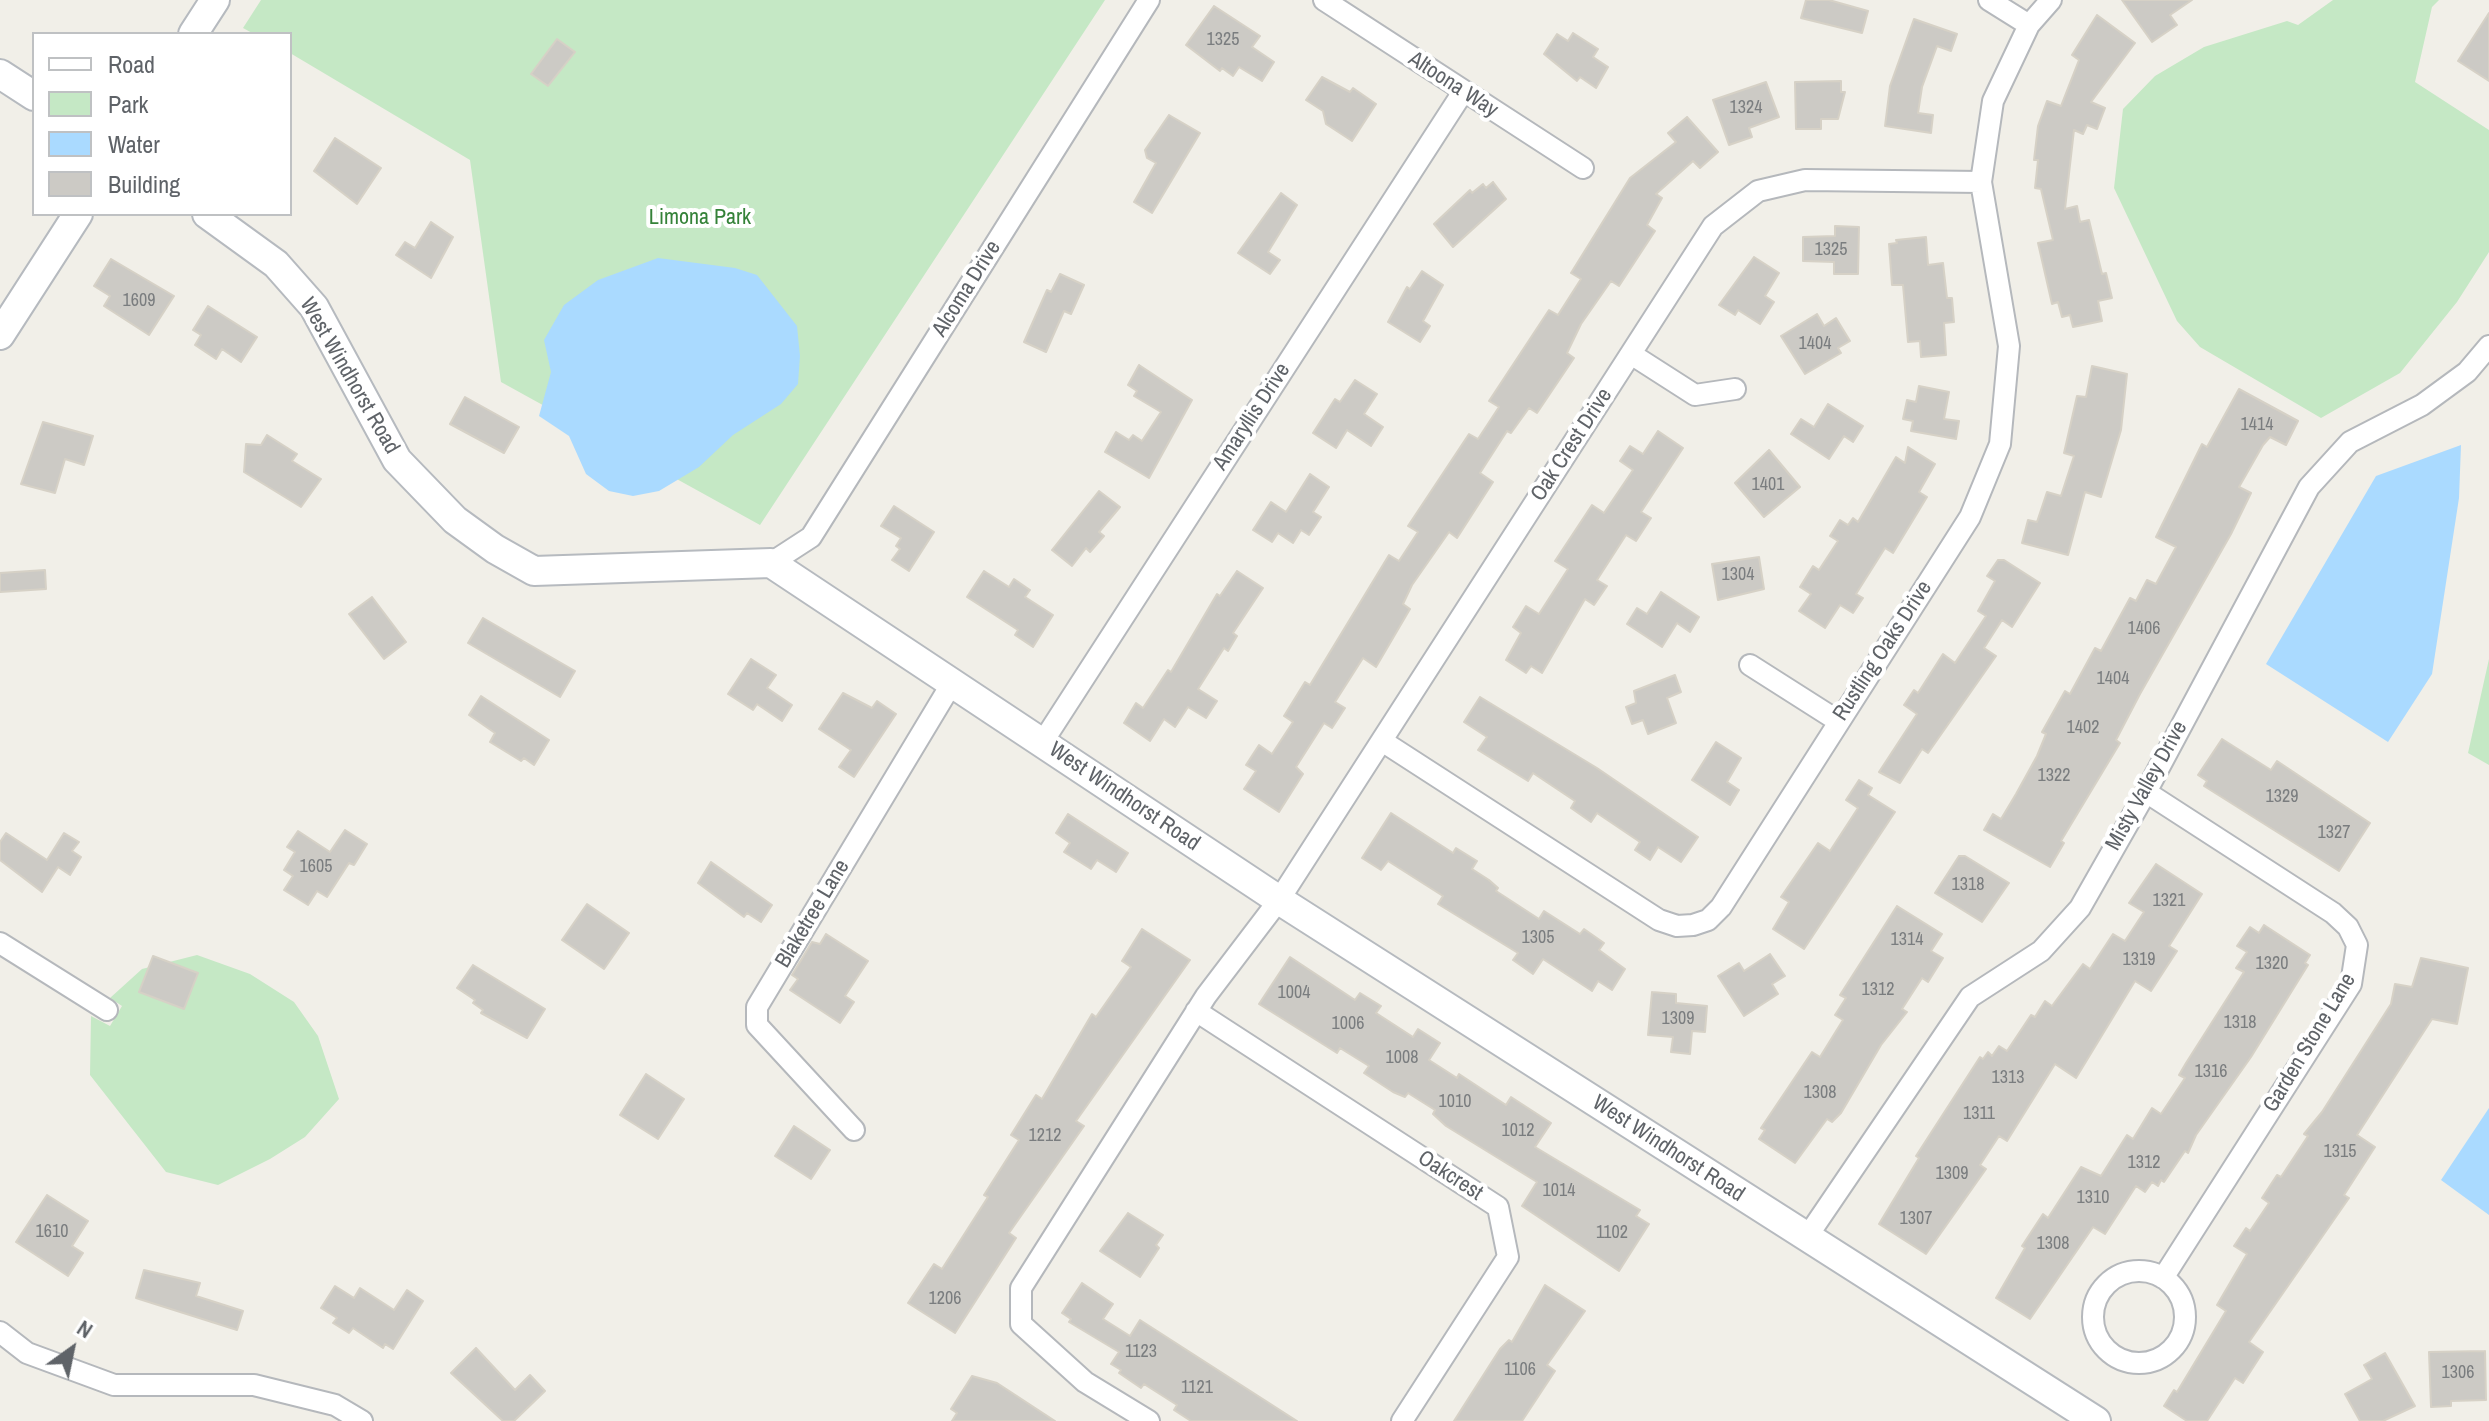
<!DOCTYPE html>
<html>
<head>
<meta charset="utf-8">
<style>
	body { margin:0 }
	#map { position:relative; width:2489px; height:1421px; overflow:hidden; background:#f1efe8; font-family:"Archivo Narrow",sans-serif }
	canvas { display:block }
	.legend { position:absolute; left:32px; top:32px; width:260px; height:184px; box-sizing:border-box; background:#fff; border:2px solid #bfc1c3; margin:0; padding:10px 14px; list-style:none; font-size:24px; color:#5f6368 }
	.legend li { display:flex; align-items:center; gap:16px; height:40px }
	.legend b { width:40px; border:2px solid #bfc1c3 }
	.north { position:absolute; left:32px; top:1309px; width:80px; height:80px; -webkit-text-stroke:6px #fff; paint-order:stroke; rotate:33deg; font-size:22px; font-weight:700; line-height:32px; text-align:center; color:#5f6368 }
	.north::after { content:''; display:block; margin:auto; width:28px; height:36px; background:#5f6368; clip-path:polygon(50% 0,100% 100%,50% 72%,0 100%) }
</style>
</head>
<body>
<div id="map">
<canvas width="2489" height="1421"></canvas>
<ul class="legend">
<li><b style="height:10px;background:#fff"></b>Road</li>
<li><b style="height:22px;background:#c5e8c5"></b>Park</li>
<li><b style="height:22px;background:#aadaff"></b>Water</li>
<li><b style="height:22px;background:#cccac5"></b>Building</li>
</ul>
<div class="north">N</div>
</div>
<script>
const ctx = document.querySelector('canvas').getContext('2d');
ctx.lineJoin = 'round';
function fillPath(path, color) {
  ctx.fillStyle = color;
  ctx.fill(path, 'evenodd');
}
function toPath(rows) {
  const path = new Path2D();
  for (const r of rows) {
    if (r.length === 3) {
      path.moveTo(r[0] + r[2], r[1]);
      path.arc(r[0], r[1], r[2], 0, 2 * Math.PI);
      continue;
    }
    path.moveTo(r[0], r[1]);
    for (let i = 2; i < r.length; i += 2) path.lineTo(r[i], r[i + 1]);
  }
  return path;
}
function stroke(path, color, width, dash) {
  ctx.strokeStyle = color;
  ctx.lineWidth = width;
  ctx.lineCap = dash ? 'butt' : 'round';
  ctx.setLineDash(dash || []);
  ctx.stroke(path);
}
function write(font, color, halo, rows, align = 'center') {
  ctx.font = font + ' "Archivo Narrow",sans-serif';
  ctx.lineWidth = 8;
  ctx.setLineDash([]);
  ctx.textBaseline = 'middle';
  ctx.strokeStyle = halo;
  ctx.fillStyle = color;
  for (const [text, x, y, turn = 0] of rows) {
    ctx.save();
    ctx.translate(x, y);
    ctx.rotate((+turn || 0) * Math.PI / 180);
    ctx.textAlign = isNaN(turn) ? turn : align;
    if (halo) ctx.strokeText(text, 0, 0);
    ctx.fillText(text, 0, 0);
    ctx.restore();
  }
}
fillPath(toPath([
	[261,0,1105,0,760,525,501,382,470,160,290,53,290,34,254,34,243,28],
	[2333,0,2439,0,2432,7,2415,82,2489,130,2489,252,2457,302,2400,373,2321,418,2200,347,2177,321,2114,188,2123,109,2155,76,2204,47,2287,21,2298,25],
	[2489,659,2489,765,2468,753],
	[197,955,250,974,294,1002,318,1036,339,1099,305,1137,270,1159,218,1185,166,1172,90,1075,91,1016,110,1026,122,1006,110,998,142,969]
]), '#c5e8c5');
fillPath(toPath([
	[658,258,735,268,757,275,797,326,800,356,798,384,781,404,733,435,699,467,659,491,633,496,609,491,586,474,569,436,539,416,551,372,544,340,564,305,598,280],
	[2461,445,2459,498,2432,674,2388,742,2266,664,2376,476],
	[2489,1108,2489,1215,2441,1180]
]), '#aadaff');
const building = toPath([
	[1806,0,1829,0,1868,11,1862,33,1801,18,1806,0],
	[2122,0,2192,0,2170,15,2177,25,2152,42,2122,0],
	[1214,6,1260,36,1252,47,1274,62,1262,81,1239,67,1233,76,1222,68,1220,71,1186,45,1214,6],
	[2489,13,2489,81,2458,61,2489,13],
	[2097,15,2135,43,2091,102,2105,108,2097,129,2087,125,2083,134,2074,130,2065,209,2077,206,2080,222,2089,220,2102,274,2106,273,2112,298,2098,301,2102,321,2073,327,2070,315,2062,317,2058,302,2052,304,2038,243,2053,240,2041,189,2035,188,2038,160,2034,160,2038,126,2047,101,2061,106,2079,60,2072,55,2097,15],
	[1914,19,1957,34,1951,51,1937,46,1922,87,1918,113,1933,115,1931,133,1885,126,1890,86,1914,19],
	[1573,33,1598,49,1593,57,1608,67,1596,88,1580,77,1577,81,1544,54,1557,34,1568,41,1573,33],
	[557,39,575,52,548,86,531,74,557,39],
	[1322,77,1350,92,1353,88,1376,104,1352,141,1326,124,1323,111,1306,100,1322,77],
	[1841,81,1841,92,1845,92,1838,119,1821,119,1821,129,1796,129,1795,82,1841,81],
	[1766,82,1779,117,1749,128,1752,137,1729,145,1713,100,1766,82],
	[1169,115,1200,133,1152,213,1134,202,1156,163,1147,158,1145,150,1169,115],
	[1687,117,1718,152,1700,168,1693,161,1656,194,1662,198,1647,225,1655,231,1619,286,1611,281,1581,324,1567,353,1574,358,1537,413,1529,408,1511,433,1507,431,1480,473,1493,482,1457,538,1449,532,1412,585,1403,604,1410,609,1376,667,1363,658,1335,702,1345,708,1332,728,1324,723,1296,767,1303,774,1279,812,1244,789,1256,771,1246,765,1259,745,1272,754,1293,722,1284,716,1305,682,1310,685,1389,555,1399,561,1418,532,1408,526,1469,434,1478,439,1499,407,1489,401,1549,310,1558,315,1581,279,1571,273,1630,178,1676,142,1668,133,1687,117],
	[335,138,381,168,357,204,314,171,335,138],
	[1493,182,1506,199,1453,247,1434,224,1470,190,1472,193,1483,184,1486,188,1493,182],
	[1281,193,1297,205,1268,252,1280,260,1270,274,1238,253,1281,193],
	[431,222,453,237,431,278,396,255,405,242,415,248,431,222],
	[1835,226,1859,227,1858,274,1834,274,1834,262,1803,261,1803,237,1835,236,1835,226],
	[1926,237,1928,265,1943,263,1947,298,1952,298,1954,322,1944,323,1946,355,1921,357,1920,341,1908,342,1903,285,1892,285,1889,244,1897,243,1896,240,1926,237],
	[1754,257,1779,273,1765,296,1774,302,1760,324,1738,310,1735,315,1719,305,1754,257],
	[111,259,174,296,149,335,104,306,110,296,94,286,111,259],
	[1422,271,1443,285,1423,321,1430,326,1420,342,1388,322,1407,287,1410,289,1422,271],
	[1060,274,1084,285,1071,314,1064,311,1046,352,1024,342,1047,290,1051,292,1060,274],
	[208,306,257,337,241,362,222,349,216,359,195,345,201,335,193,330,208,306],
	[1817,314,1824,326,1836,318,1850,341,1838,348,1841,353,1805,374,1781,336,1817,314],
	[1139,365,1192,400,1149,478,1105,452,1116,432,1129,440,1133,435,1142,441,1161,412,1134,396,1137,391,1128,385,1139,365],
	[2092,366,2127,374,2121,430,2101,497,2085,492,2068,555,2022,543,2028,520,2037,522,2047,492,2061,496,2074,456,2064,453,2077,396,2086,397,2092,366],
	[1355,380,1377,394,1364,414,1383,427,1371,446,1347,430,1336,448,1313,433,1335,399,1340,402,1355,380],
	[1919,386,1949,392,1944,419,1959,421,1956,439,1911,431,1913,421,1903,419,1907,400,1916,402,1919,386],
	[2239,389,2298,421,2286,445,2270,437,2263,445,2239,487,2251,493,2231,534,2140,694,2116,740,2120,743,2061,841,2064,843,2050,867,1984,830,1993,814,2001,819,2016,794,2037,756,2046,734,2042,732,2065,691,2070,694,2095,648,2101,651,2130,598,2136,601,2147,580,2156,584,2176,547,2156,537,2202,444,2207,447,2239,389],
	[465,397,519,427,504,453,450,424,465,397],
	[1828,404,1863,426,1853,442,1844,436,1829,459,1791,434,1801,419,1814,427,1828,404],
	[43,422,93,436,84,465,65,459,55,493,21,484,43,422],
	[1658,431,1683,448,1641,512,1651,518,1636,541,1626,535,1597,580,1607,586,1594,605,1585,599,1542,673,1531,666,1526,673,1506,660,1521,633,1513,627,1526,606,1539,614,1568,569,1555,561,1592,505,1604,513,1633,470,1620,461,1630,446,1643,454,1658,431],
	[267,435,297,454,292,461,321,479,301,507,244,472,246,444,261,445,267,435],
	[1908,447,1935,464,1919,492,1927,497,1893,553,1885,548,1856,594,1863,598,1853,613,1840,605,1825,628,1799,611,1811,594,1800,587,1813,566,1819,570,1838,541,1830,536,1840,520,1848,525,1853,518,1858,522,1896,457,1905,463,1908,447],
	[1769,450,1800,487,1764,517,1735,483,1769,450],
	[1310,474,1329,487,1313,512,1321,517,1309,535,1301,530,1293,543,1278,533,1272,542,1253,530,1271,502,1286,512,1310,474],
	[1099,491,1120,507,1099,532,1104,536,1090,552,1086,548,1072,566,1052,550,1099,491],
	[894,506,934,532,909,571,892,560,900,549,896,546,901,538,881,526,894,506],
	[1759,557,1764,589,1718,600,1712,564,1759,557],
	[1998,560,2004,560,2040,583,2012,627,2002,620,1984,648,1996,656,1928,753,1922,749,1900,783,1879,772,1917,714,1904,705,1914,690,1918,693,1943,654,1955,663,1986,616,1978,611,1995,581,1987,576,1998,560],
	[45,570,46,589,0,592,0,573,45,570],
	[984,571,1009,587,1014,579,1030,590,1025,597,1053,615,1033,647,1015,635,1018,630,967,597,984,571],
	[1237,571,1263,588,1233,633,1237,636,1228,651,1224,648,1198,689,1217,701,1206,718,1188,707,1175,727,1164,719,1150,741,1124,723,1136,703,1143,708,1168,670,1171,672,1217,594,1220,596,1237,571],
	[1661,592,1699,617,1690,632,1677,623,1662,647,1627,624,1637,608,1647,614,1661,592],
	[372,597,406,642,384,659,349,614,372,597],
	[483,618,575,671,560,697,468,643,483,618],
	[751,659,776,675,767,688,792,705,782,721,757,704,753,710,728,694,751,659],
	[1675,675,1681,692,1667,698,1676,723,1648,734,1643,720,1632,724,1626,707,1636,703,1634,691,1675,675],
	[843,693,872,708,877,701,896,714,854,777,839,767,851,750,819,729,843,693],
	[481,696,549,740,534,765,524,758,521,761,490,742,495,733,469,715,481,696],
	[1480,697,1597,768,1698,837,1681,862,1658,847,1650,860,1635,850,1640,842,1597,813,1591,822,1571,808,1575,801,1533,773,1528,781,1478,750,1487,737,1464,722,1480,697],
	[2222,739,2271,770,2277,761,2370,823,2339,871,2204,786,2207,781,2198,775,2222,739],
	[1716,742,1741,758,1727,782,1739,790,1730,805,1692,780,1716,742],
	[1859,780,1872,788,1868,795,1895,812,1804,949,1773,929,1789,902,1781,897,1818,843,1830,851,1858,808,1846,800,1859,780],
	[1391,813,1453,853,1456,848,1477,861,1472,869,1489,880,1498,888,1496,891,1539,919,1544,911,1580,934,1584,929,1604,943,1599,950,1625,969,1612,990,1598,981,1592,991,1543,959,1533,974,1513,960,1518,953,1438,904,1443,896,1388,861,1381,870,1362,858,1391,813],
	[1068,814,1128,853,1116,872,1097,860,1091,869,1064,852,1070,843,1056,833,1068,814],
	[345,830,367,844,354,865,349,863,327,897,317,891,308,905,284,890,293,876,284,870,295,852,287,847,298,831,330,852,345,830],
	[6,833,47,860,64,833,79,842,72,851,81,857,70,875,58,867,42,892,0,860,0,842,6,833],
	[1959,856,1965,856,2009,883,1982,922,1935,893,1959,856],
	[711,862,772,905,761,922,747,913,744,917,698,883,711,862],
	[2156,864,2202,894,2169,946,2177,951,2151,991,2135,981,2076,1078,2055,1064,2007,1141,1999,1136,1980,1165,1986,1169,1926,1254,1879,1224,1919,1158,1916,1156,1980,1057,1983,1059,1988,1052,1992,1056,1999,1046,2007,1051,2031,1015,2035,1017,2045,1001,2052,1006,2083,964,2090,969,2113,934,2125,941,2144,912,2129,903,2156,864],
	[587,904,629,933,604,969,562,940,587,904],
	[1897,906,1942,934,1931,951,1943,958,1928,982,1922,978,1902,1009,1907,1012,1881,1045,1841,1113,1832,1122,1827,1119,1795,1163,1759,1139,1765,1130,1761,1128,1812,1052,1820,1057,1843,1020,1835,1015,1846,998,1840,995,1897,906],
	[2264,925,2310,955,2305,963,2308,965,2251,1057,2196,1135,2188,1153,2185,1151,2164,1182,2161,1180,2158,1186,2152,1182,2145,1192,2136,1186,2105,1234,2093,1227,2030,1319,1996,1298,2025,1248,2022,1246,2043,1214,2048,1218,2081,1167,2101,1176,2127,1135,2133,1139,2152,1108,2161,1114,2185,1078,2179,1075,2186,1063,2244,972,2236,968,2247,952,2237,946,2250,927,2259,933,2264,925],
	[1142,929,1190,960,1076,1121,1084,1126,1009,1233,1016,1238,955,1333,908,1303,934,1264,942,1269,988,1197,984,1195,1019,1140,1011,1135,1036,1095,1042,1099,1092,1014,1096,1017,1131,967,1122,961,1142,929],
	[826,934,868,961,845,996,854,1002,840,1023,790,990,798,979,792,975,812,942,820,944,826,934],
	[1770,954,1785,976,1772,984,1778,994,1744,1016,1718,976,1739,963,1744,971,1770,954],
	[153,956,198,973,184,1009,139,992,153,956],
	[1290,957,1355,1000,1360,993,1381,1006,1376,1013,1413,1037,1418,1029,1440,1043,1429,1060,1457,1078,1459,1074,1506,1105,1511,1097,1551,1123,1535,1147,1640,1210,1636,1216,1649,1224,1619,1271,1522,1206,1537,1182,1446,1126,1433,1114,1435,1110,1408,1093,1405,1097,1393,1092,1364,1073,1369,1066,1340,1048,1337,1053,1259,1004,1290,957],
	[2421,958,2468,968,2457,1024,2432,1019,2357,1135,2375,1147,2344,1195,2349,1198,2249,1342,2263,1352,2243,1383,2235,1378,2207,1421,2187,1421,2164,1406,2174,1390,2177,1392,2226,1311,2217,1305,2247,1254,2234,1246,2246,1228,2250,1231,2269,1203,2262,1198,2277,1175,2281,1177,2308,1136,2304,1134,2322,1112,2391,1004,2395,984,2412,987,2421,958],
	[473,965,545,1009,527,1038,481,1013,483,1010,473,1003,475,1000,457,988,473,965],
	[1652,992,1676,994,1676,1003,1707,1006,1705,1032,1692,1031,1690,1054,1671,1052,1673,1037,1648,1035,1652,992],
	[646,1074,684,1099,658,1139,620,1115,646,1074],
	[794,1126,830,1150,811,1179,775,1156,794,1126],
	[47,1195,88,1221,72,1246,83,1253,68,1276,16,1242,47,1195],
	[1128,1213,1163,1235,1156,1245,1159,1248,1140,1277,1100,1251,1128,1213],
	[144,1270,200,1283,196,1296,243,1311,237,1330,136,1298,144,1270],
	[1082,1283,1113,1304,1103,1319,1130,1336,1140,1320,1297,1421,1191,1421,1174,1410,1177,1405,1144,1384,1141,1388,1119,1373,1121,1370,1111,1364,1119,1352,1069,1322,1071,1319,1062,1313,1082,1283],
	[1545,1285,1585,1311,1547,1365,1555,1371,1522,1421,1454,1421,1500,1349,1509,1340,1512,1342,1545,1285],
	[335,1286,354,1298,360,1288,394,1310,407,1290,423,1301,393,1349,385,1344,383,1348,353,1328,349,1333,333,1323,337,1318,321,1308,335,1286],
	[476,1348,515,1390,530,1375,545,1391,514,1421,503,1421,451,1373,476,1348],
	[2485,1351,2486,1400,2451,1401,2451,1406,2431,1407,2429,1352,2485,1351],
	[2385,1353,2415,1406,2383,1421,2360,1421,2345,1394,2372,1379,2364,1365,2385,1353],
	[972,1376,997,1383,1055,1421,952,1421,957,1413,951,1409,972,1376]
]);
fillPath(building, '#cccac5');
stroke(building, '#d6d1c6', 2);
const street = toPath([
	[1324,0,1583,168],
	[1989,0,2029,25],
	[1631,354,1695,395,1735,389],
	[771,563,811,537,1149,0],
	[1750,665,1838,721],
	[1382,741,1659,920,1677,926,1693,925,1708,920,1721,907,1970,517,2000,444,2009,346,1981,182,1993,101,2029,25,2051,0],
	[1042,743,1463,92],
	[2146,792,2333,913,2348,927,2357,945,2351,984,2163,1278],
	[0,943,107,1010],
	[1196,1011,1498,1207,1508,1257,1402,1421],
	[854,1130,757,1025,757,1007,952,683],
	[1807,1237,1970,997,2041,951,2080,908,2146,792,2309,487,2350,442,2422,405,2467,372,2489,346],
	[2139,1317,46],
	[0,1332,27,1353,114,1385,254,1385,335,1405,362,1421],
	[1149,1421,1085,1382,1021,1324,1021,1288,1206,996,1279,900,1713,226,1758,191,1805,180,1981,182]
]);
const secondary = toPath([
	[193,34,215,0],
	[0,74,34,96],
	[207,214,276,264,314,307,397,460,455,520,495,549,534,571,771,563,1279,900,2096,1421],
	[0,335,78,214]
]);
stroke(street, '#b5b8bc', 24);
stroke(secondary, '#b6babf', 32);
stroke(street, '#fff', 20);
stroke(secondary, '#fff', 28);
write('18px', '#7a7d7f', null, [
	["1325",1223,40],
	["1324",1746,108],
	["1325",1831,250],
	["1609",139,301],
	["1404",1815,344],
	["1414",2257,425],
	["1401",1768,485],
	["1304",1738,575],
	["1406",2144,629],
	["1404",2113,679],
	["1402",2083,728],
	["1322",2054,776],
	["1329",2282,797],
	["1327",2334,833],
	["1605",316,867],
	["1318",1968,885],
	["1321",2169,901],
	["1305",1538,938],
	["1314",1907,940],
	["1319",2139,960],
	["1320",2272,964],
	["1312",1878,990],
	["1004",1294,993],
	["1309",1678,1019],
	["1318",2240,1023],
	["1006",1348,1024],
	["1008",1402,1058],
	["1316",2211,1072],
	["1313",2008,1078],
	["1308",1820,1093],
	["1010",1455,1102],
	["1311",1979,1114],
	["1012",1518,1131],
	["1212",1045,1136],
	["1315",2340,1152],
	["1312",2144,1163],
	["1309",1952,1174],
	["1014",1559,1191],
	["1310",2093,1198],
	["1307",1916,1219],
	["1610",52,1232],
	["1102",1612,1233],
	["1308",2053,1244],
	["1206",945,1299],
	["1123",1141,1352],
	["1106",1520,1370],
	["1306",2458,1373],
	["1121",1197,1388]
]);
write('22px', '#5f6368', '#fff', [
	["Altoona Way",1453,85,33],
	["Alcoma Drive",967,289,-58],
	["West Windhorst Road",349,376,60],
	["Amaryllis Drive",1252,417,-57],
	["Oak Crest Drive",1572,445,-57],
	["Rustling Oaks Drive",1883,651,-57],
	["Misty Valley Drive",2147,786,-61],
	["West Windhorst Road",1124,797,34],
	["Blaketree Lane",813,914,-59],
	["Garden Stone Lane",2310,1043,-59],
	["West Windhorst Road",1668,1149,33],
	["Oakcrest",1450,1176,33]
]);
write('22px', '#348238', '#fff', [
	["Limona Park",700,218]
]);
</script>
</body>
</html>
